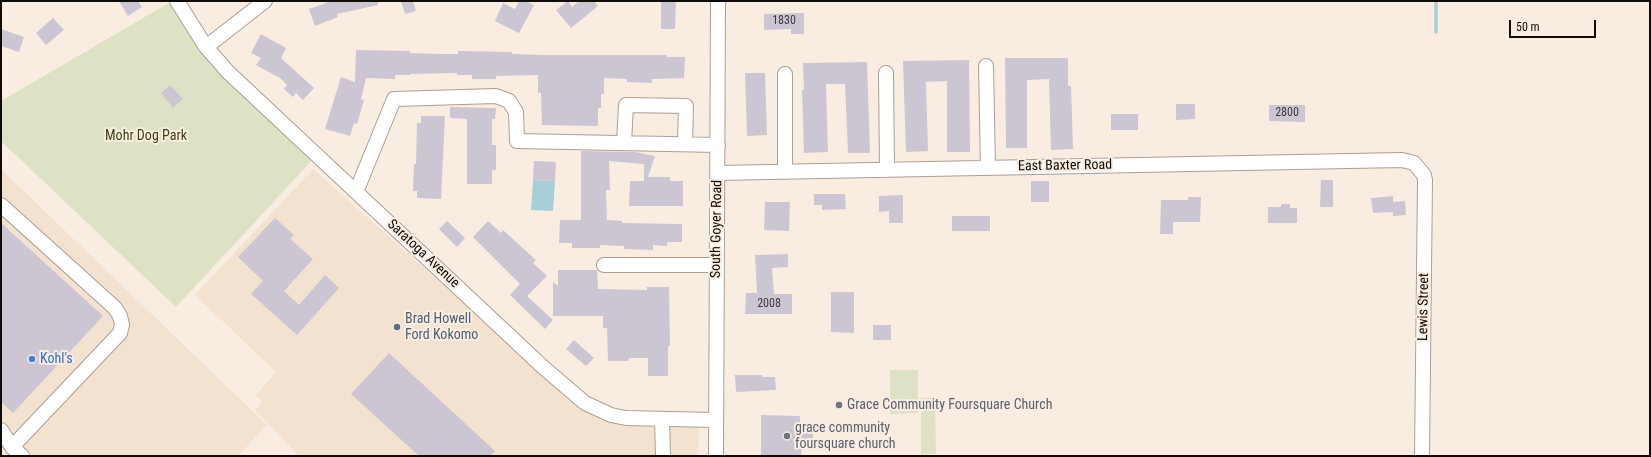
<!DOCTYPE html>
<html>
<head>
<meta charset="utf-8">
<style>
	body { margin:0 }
	#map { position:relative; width:1651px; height:457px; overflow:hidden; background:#f9ede2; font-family:"Roboto Condensed",sans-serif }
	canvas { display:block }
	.frame { position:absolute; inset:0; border:2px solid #0f0b08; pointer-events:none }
	.scale { position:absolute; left:1509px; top:20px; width:87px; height:18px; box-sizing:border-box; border:2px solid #0f0b08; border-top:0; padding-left:5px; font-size:12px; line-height:14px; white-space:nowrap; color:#0f0b08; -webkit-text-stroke:3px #f9ede2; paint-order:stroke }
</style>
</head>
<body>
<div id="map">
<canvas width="1651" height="457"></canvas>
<div class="frame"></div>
<div class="scale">50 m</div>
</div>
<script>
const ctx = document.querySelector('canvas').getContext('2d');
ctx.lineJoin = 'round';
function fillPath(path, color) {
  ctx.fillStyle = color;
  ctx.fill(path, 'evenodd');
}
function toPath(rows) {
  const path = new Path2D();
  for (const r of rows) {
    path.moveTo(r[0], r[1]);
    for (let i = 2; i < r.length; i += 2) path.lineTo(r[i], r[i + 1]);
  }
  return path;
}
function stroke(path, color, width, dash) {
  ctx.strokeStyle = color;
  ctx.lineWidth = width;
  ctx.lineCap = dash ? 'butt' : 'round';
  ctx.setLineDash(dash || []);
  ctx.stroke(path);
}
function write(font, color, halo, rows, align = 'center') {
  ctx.font = font + ' "Roboto Condensed",sans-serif';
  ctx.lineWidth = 4;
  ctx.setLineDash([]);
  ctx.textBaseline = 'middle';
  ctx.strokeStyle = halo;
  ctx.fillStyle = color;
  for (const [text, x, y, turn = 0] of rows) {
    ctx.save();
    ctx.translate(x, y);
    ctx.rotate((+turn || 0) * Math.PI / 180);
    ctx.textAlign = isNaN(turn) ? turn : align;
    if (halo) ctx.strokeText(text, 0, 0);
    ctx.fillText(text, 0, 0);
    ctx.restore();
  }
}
fillPath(toPath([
	[1,169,267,425,238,456,6,456,1,451],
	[313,169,581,407,699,424,698,456,299,456,255,410,263,402,256,395,276,372,195,295]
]), '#f4e2d1');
fillPath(toPath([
	[172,1,206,47,317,155,176,307,1,141,1,101],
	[890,370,918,370,918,413,890,414],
	[935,397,936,454,921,454,921,398]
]), '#dee2c4');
fillPath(toPath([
	[533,180,555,181,553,211,531,210]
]), '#a9cfd6');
stroke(toPath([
	[1436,32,1436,1]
]), '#a9cfd6', 3.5);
fillPath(toPath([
	[119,1,138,1,142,7,128,16],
	[332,1,378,1,378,5,337,14,338,17,315,26,309,9],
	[401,1,413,1,416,11,405,14],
	[519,1,526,1,534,5,519,33,495,21,503,3,515,9],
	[568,1,572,7,579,1,594,1,598,6,571,28,556,10],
	[661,1,676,1,675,29,661,29],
	[804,13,804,34,791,34,791,29,764,30,764,14],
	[53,18,64,30,46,45,36,33],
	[1,29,24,37,19,52,1,46],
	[261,34,286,48,281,58,314,88,303,100,296,93,293,97,284,89,287,85,280,78,256,65,261,58,251,53],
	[356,50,410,51,410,53,440,54,458,54,458,51,512,52,512,54,542,55,667,55,667,57,685,57,684,78,652,79,652,83,627,82,627,79,604,78,604,94,601,94,601,108,598,108,598,126,542,125,541,93,538,93,538,75,496,76,496,79,472,79,472,75,457,75,457,73,410,74,410,75,395,75,395,79,366,78,361,99,364,100,357,124,354,123,350,136,325,129,341,77,355,82],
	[1005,58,1068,58,1068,86,1071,86,1073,149,1051,150,1049,79,1027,80,1027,148,1006,148],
	[969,60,970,152,947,152,947,81,926,82,928,151,906,152,903,61],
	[867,62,870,153,848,153,845,84,826,84,828,152,804,153,802,90,804,90,803,63],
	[745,73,765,73,767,135,747,136],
	[170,85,183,99,173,108,161,93],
	[1176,104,1195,104,1195,119,1176,120],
	[1269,105,1305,105,1305,122,1269,121],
	[450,107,496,108,495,119,492,119,492,145,496,145,496,170,492,170,492,184,467,184,467,119,450,118],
	[1111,114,1138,114,1138,130,1111,130],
	[421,116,445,116,441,199,417,198,417,191,413,191,414,164,416,164,417,123,421,123],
	[581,151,635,152,655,156,648,177,670,177,670,181,683,181,683,206,629,206,630,181,644,181,644,164,609,161,610,190,606,190,607,220,622,221,622,223,682,224,682,242,667,242,667,246,653,245,653,250,624,249,624,246,600,245,600,248,572,248,572,243,559,243,560,220,581,220],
	[534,161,556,162,555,181,533,180],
	[1321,180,1333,180,1333,207,1320,207],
	[1031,181,1049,181,1049,202,1031,202],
	[814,194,845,194,846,209,822,210,822,205,814,205],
	[903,195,903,223,889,223,889,211,879,212,879,196],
	[1393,196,1393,202,1405,201,1406,215,1393,216,1393,212,1373,213,1371,198],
	[1188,197,1201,197,1200,222,1173,222,1173,234,1160,234,1161,200,1188,200],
	[765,202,790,202,789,231,764,230],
	[1281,204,1290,204,1290,208,1297,208,1297,223,1268,223,1268,207,1281,207],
	[952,216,990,216,990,231,952,231],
	[275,218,294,235,290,239,313,259,284,291,299,305,325,275,339,288,297,335,251,294,263,281,238,257],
	[447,221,465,238,457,247,439,229],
	[488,221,501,233,503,230,536,260,533,263,547,276,527,296,553,320,545,329,510,295,520,284,473,237],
	[1,223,103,316,13,413,1,402],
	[788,254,788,267,772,268,774,294,792,294,792,314,745,314,746,293,757,293,755,255],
	[558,270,597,270,598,289,647,290,647,287,669,287,670,346,668,346,668,376,648,376,648,358,629,358,628,361,608,361,607,328,603,328,603,316,553,316,553,282,558,286],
	[831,292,854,292,854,333,831,332],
	[873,325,891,325,891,340,873,340],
	[574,340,594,358,586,366,566,349],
	[389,353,495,451,490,456,419,456,351,394],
	[735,375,762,375,762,377,775,377,776,390,736,392],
	[761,415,800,416,800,432,813,432,813,448,802,448,801,456,761,456]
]), '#ccc6d3');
const minor = toPath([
	[177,1,206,47,228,72,544,368,585,403,611,415,626,418,715,420],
	[206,47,265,1],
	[986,66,988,168],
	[886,73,887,170],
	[624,143,626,105,686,106,685,144],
	[785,172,785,74],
	[717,173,1402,160,1414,163,1424,175,1425,180,1422,456],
	[356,192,394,99,496,96,509,101,516,112,517,141,718,145],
	[1,205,115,308,120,316,122,325,120,333,12,447],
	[604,265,717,265],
	[662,419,663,456],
	[1,430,12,447,22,456],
	[716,456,718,1]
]);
stroke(minor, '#aa9f95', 16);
stroke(minor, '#fff', 14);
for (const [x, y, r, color] of [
	[397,327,4,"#5c6f8a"],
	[32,359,4,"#3f7fe0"],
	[839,405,4,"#6b7280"],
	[787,436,4,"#6b7280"]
]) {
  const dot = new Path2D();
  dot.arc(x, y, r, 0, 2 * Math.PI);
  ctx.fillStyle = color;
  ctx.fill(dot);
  stroke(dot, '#f9ede2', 1.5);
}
write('12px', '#3e3a3b', null, [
	["1830",784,21],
	["2800",1287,113],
	["2008",769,304]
]);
write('14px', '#3e420d', '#f9ede2', [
	["Mohr Dog Park",146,136]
]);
write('14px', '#0f0b08', '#f9ede2', [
	["East Baxter Road",1065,166,-1],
	["South Goyer Road",717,229,-89],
	["Saratoga Avenue",423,254,43],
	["Lewis Street",1424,307,-89]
]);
write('14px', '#4e5e75', '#f9ede2', [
	["Brad Howell",405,319],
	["Ford Kokomo",405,335]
], 'left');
write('14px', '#366cbe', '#f9ede2', [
	["Kohl's",40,359]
], 'left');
write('14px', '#5b616d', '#f9ede2', [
	["Grace Community Foursquare Church",847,405],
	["grace community",795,428],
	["foursquare church",795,444]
], 'left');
</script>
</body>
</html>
